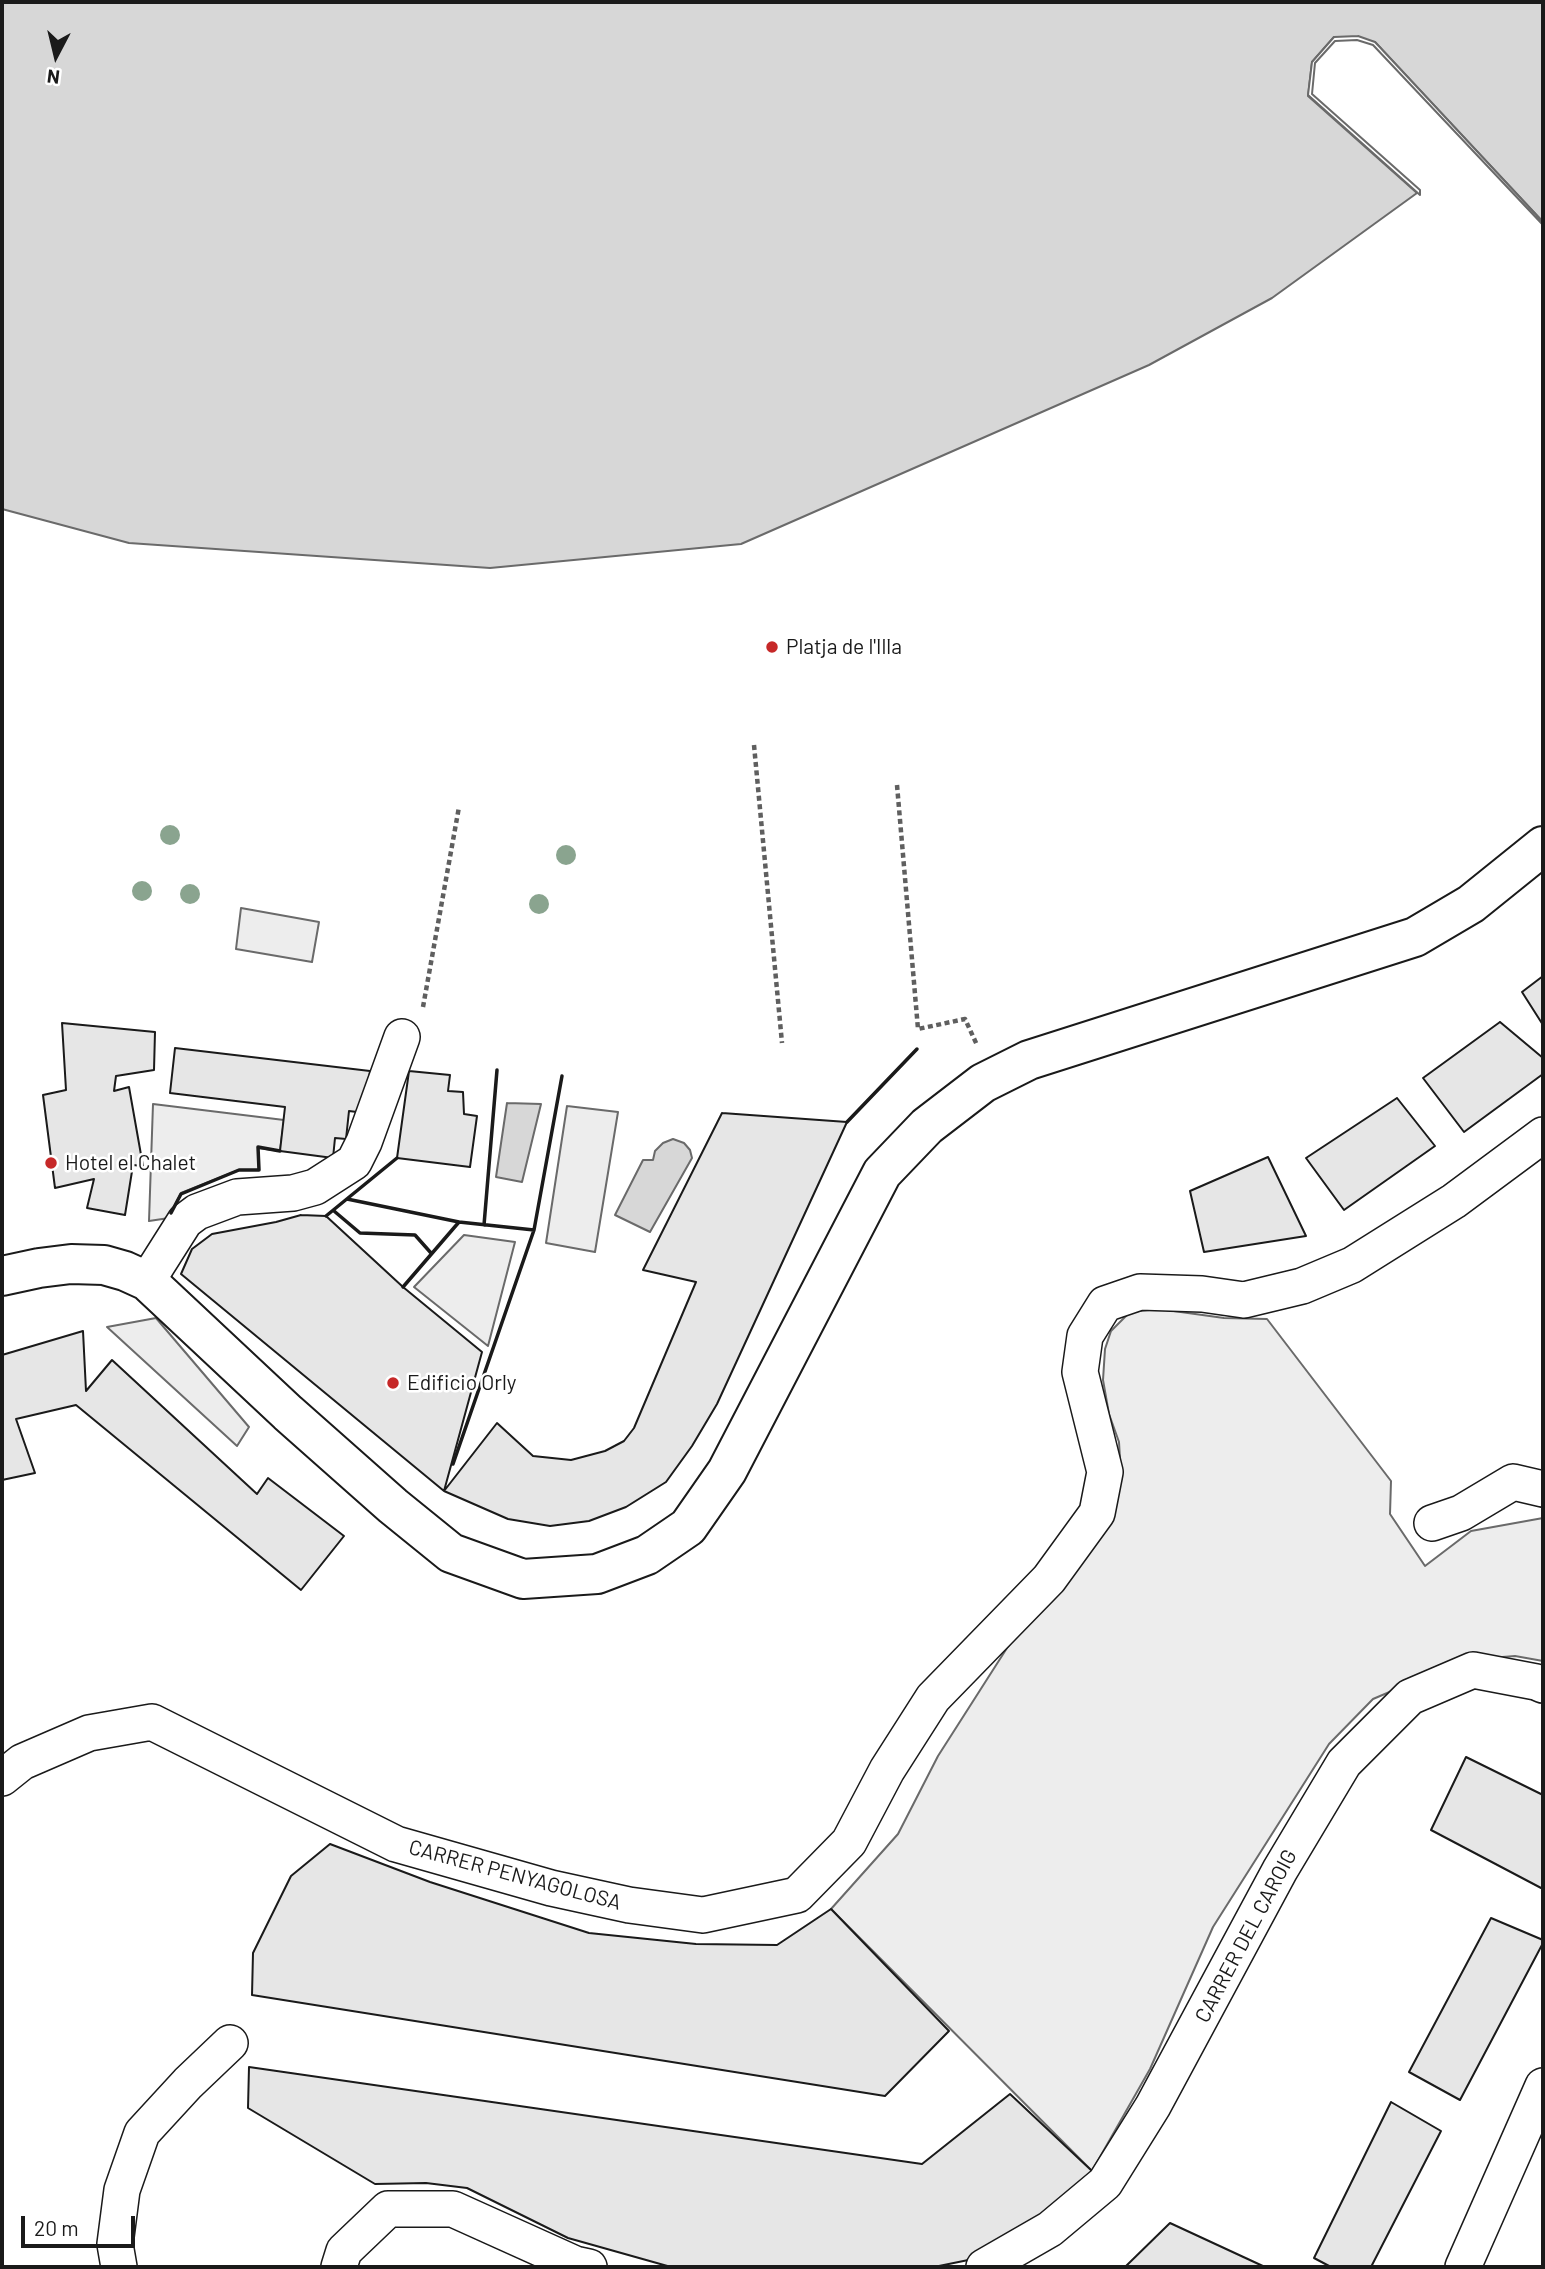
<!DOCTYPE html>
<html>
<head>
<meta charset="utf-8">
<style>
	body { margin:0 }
	#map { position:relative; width:1545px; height:2269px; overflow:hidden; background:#fff; font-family:Barlow,sans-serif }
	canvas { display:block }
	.frame { position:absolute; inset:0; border:4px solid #1a1a1a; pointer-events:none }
	.north { position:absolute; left:21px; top:21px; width:70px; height:70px; -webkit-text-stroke:5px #fff; paint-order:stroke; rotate:187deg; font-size:19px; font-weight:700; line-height:28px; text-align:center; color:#1a1a1a }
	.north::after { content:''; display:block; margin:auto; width:24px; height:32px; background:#1a1a1a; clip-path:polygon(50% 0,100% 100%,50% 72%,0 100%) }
	.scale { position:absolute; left:21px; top:2216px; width:114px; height:32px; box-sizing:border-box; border:4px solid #1a1a1a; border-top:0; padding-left:9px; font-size:21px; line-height:24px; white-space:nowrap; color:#1a1a1a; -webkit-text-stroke:5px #fff; paint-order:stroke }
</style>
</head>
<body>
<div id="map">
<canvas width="1545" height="2269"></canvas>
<div class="frame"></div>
<div class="north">N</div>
<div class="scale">20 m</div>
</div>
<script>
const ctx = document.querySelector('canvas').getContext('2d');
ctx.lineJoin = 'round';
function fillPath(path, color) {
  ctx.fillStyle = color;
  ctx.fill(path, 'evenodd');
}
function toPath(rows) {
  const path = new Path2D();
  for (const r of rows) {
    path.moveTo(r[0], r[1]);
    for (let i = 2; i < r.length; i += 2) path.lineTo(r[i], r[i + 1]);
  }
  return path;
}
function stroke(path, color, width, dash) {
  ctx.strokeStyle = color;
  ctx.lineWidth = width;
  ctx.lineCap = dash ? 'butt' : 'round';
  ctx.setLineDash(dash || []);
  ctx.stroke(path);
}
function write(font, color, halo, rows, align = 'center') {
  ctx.font = font + ' Barlow,sans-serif';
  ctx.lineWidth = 5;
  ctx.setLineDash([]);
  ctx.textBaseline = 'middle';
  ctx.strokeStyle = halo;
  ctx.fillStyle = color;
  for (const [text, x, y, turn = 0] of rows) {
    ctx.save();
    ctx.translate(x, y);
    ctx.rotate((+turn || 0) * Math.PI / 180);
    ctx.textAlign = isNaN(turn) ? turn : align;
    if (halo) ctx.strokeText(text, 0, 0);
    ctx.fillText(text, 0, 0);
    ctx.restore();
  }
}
const built = toPath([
	[241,908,319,922,312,962,236,949,241,908],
	[153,1104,284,1120,280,1151,258,1148,259,1170,239,1170,181,1193,169,1218,149,1221,153,1104],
	[567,1106,618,1112,595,1252,546,1243,567,1106],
	[464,1235,515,1242,488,1346,414,1287,464,1235],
	[1159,1309,1224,1318,1267,1319,1391,1481,1390,1514,1425,1566,1471,1531,1543,1518,1543,1661,1515,1656,1465,1660,1373,1699,1329,1744,1213,1927,1150,2069,1092,2171,831,1909,898,1834,938,1756,1007,1648,1096,1534,1114,1497,1120,1459,1119,1442,1109,1414,1103,1380,1105,1349,1111,1331,1130,1312,1159,1309],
	[156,1318,249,1427,237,1446,107,1327,156,1318]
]);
fillPath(built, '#ededed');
stroke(built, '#6a6a6a', 2);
const water = toPath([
	[2,2,1543,2,1543,222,1375,42,1334,37,1312,62,1308,96,1417,193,1272,298,1149,365,741,544,490,568,129,543,2,509,2,2],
	[507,1103,541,1104,522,1182,496,1177,507,1103],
	[673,1139,684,1143,690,1150,692,1158,650,1232,615,1215,643,1160,653,1160,655,1151,663,1143,673,1139]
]);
fillPath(water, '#d7d7d7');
stroke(water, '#6a6a6a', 2);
const pier = toPath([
	[1358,36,1375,42,1543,222,1543,225,1373,45,1357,40,1335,41,1315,63,1312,94,1420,190,1420,195,1308,95,1312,62,1334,37,1358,36]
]);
fillPath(pier, '#fff');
stroke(pier, '#6a6a6a', 2);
const building = toPath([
	[1543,976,1543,1025,1522,992,1543,976],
	[1500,1022,1543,1058,1543,1074,1464,1132,1423,1078,1500,1022],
	[62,1023,155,1032,154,1070,116,1076,114,1091,129,1087,143,1166,133,1165,125,1215,87,1208,94,1179,55,1188,43,1095,66,1090,62,1023],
	[175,1048,370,1071,365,1113,349,1111,346,1139,335,1138,333,1158,280,1151,285,1107,170,1093,175,1048],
	[409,1071,450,1075,448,1091,463,1092,464,1114,477,1116,470,1167,397,1158,409,1071],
	[1397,1098,1435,1146,1344,1210,1306,1158,1397,1098],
	[722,1113,847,1122,717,1404,692,1446,666,1482,626,1507,589,1521,550,1526,508,1519,444,1491,497,1423,533,1456,571,1460,605,1451,624,1441,634,1428,696,1282,643,1270,722,1113],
	[1268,1157,1306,1236,1204,1252,1190,1191,1268,1157],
	[301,1215,326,1216,403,1287,482,1352,444,1491,181,1274,192,1249,212,1234,276,1222,301,1215],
	[83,1331,86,1391,112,1360,257,1494,268,1478,344,1536,301,1590,76,1405,16,1419,35,1473,2,1480,2,1355,83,1331],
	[1466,1757,1543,1795,1543,1889,1431,1830,1466,1757],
	[330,1844,430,1882,589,1933,696,1944,777,1945,831,1909,949,2031,885,2096,252,1995,253,1953,291,1876,330,1844],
	[1491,1918,1543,1940,1543,1943,1460,2100,1409,2072,1491,1918],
	[249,2067,922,2164,1010,2094,1092,2171,1048,2219,988,2256,934,2267,671,2267,568,2238,467,2188,426,2183,375,2184,248,2108,249,2067],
	[1391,2102,1441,2131,1371,2267,1331,2267,1314,2258,1391,2102],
	[1170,2223,1265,2267,1125,2267,1170,2223]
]);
fillPath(building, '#e6e6e6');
stroke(building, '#1a1a1a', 2);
const street = toPath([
	[147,1281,185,1221,197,1212,237,1197,293,1193,315,1187,354,1162,364,1142,402,1037],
	[1432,1523,1461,1513,1513,1482,1543,1489],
	[2,1778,22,1762,89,1733,152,1722,396,1844,551,1888,629,1905,703,1915,797,1895,849,1842,887,1770,933,1698,1049,1579,1097,1513,1105,1472,1080,1372,1085,1336,1105,1304,1140,1292,1202,1294,1244,1300,1302,1286,1352,1265,1454,1201,1543,1135],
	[119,2267,115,2244,122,2190,142,2133,188,2083,230,2043],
	[339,2267,344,2251,388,2209,453,2209,575,2264,589,2267],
	[984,2267,1050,2229,1105,2183,1153,2106,1280,1870,1344,1763,1410,1697,1473,1670,1536,1682,1543,1685],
	[1463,2267,1543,2086]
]);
const secondary = toPath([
	[2,1276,39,1268,71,1264,104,1265,125,1271,147,1281,288,1413,393,1506,451,1553,523,1579,597,1574,647,1555,688,1527,727,1471,882,1173,927,1126,983,1083,1029,1060,1415,937,1471,904,1543,846]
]);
stroke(street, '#1a1a1a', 38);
stroke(secondary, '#1a1a1a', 42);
stroke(toPath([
	[754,745,782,1043],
	[897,785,918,1029,965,1019,977,1045],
	[423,1007,459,807]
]), '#5f5f5f', 4.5, [5, 3.5]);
stroke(street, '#fff', 35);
stroke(secondary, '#fff', 38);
stroke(toPath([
	[847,1122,917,1049],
	[347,1199,459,1222],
	[334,1211,360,1233,415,1235,431,1253],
	[171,1213,181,1194,239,1170,259,1170,258,1147,280,1151],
	[326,1216,397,1158],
	[484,1225,497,1070],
	[403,1287,459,1222,534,1230],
	[453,1464,534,1230,562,1076]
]), '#1a1a1a', 3.5);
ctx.fillStyle = '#8aa48f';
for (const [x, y] of [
	[170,835],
	[566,855],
	[142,891],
	[190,894],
	[539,904]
]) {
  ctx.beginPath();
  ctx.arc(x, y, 10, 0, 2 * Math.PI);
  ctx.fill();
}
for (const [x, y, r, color] of [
	[772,647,7,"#c62828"],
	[51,1163,7,"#c62828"],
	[393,1383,7,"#c62828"]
]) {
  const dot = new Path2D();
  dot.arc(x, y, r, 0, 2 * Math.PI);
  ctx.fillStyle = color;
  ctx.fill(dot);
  stroke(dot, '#fff', 2.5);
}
write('21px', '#1a1a1a', '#fff', [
	["Platja de l'Illa",786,647],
	["Hotel el Chalet",65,1163],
	["Edificio Orly",407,1383]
], 'left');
write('21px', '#1a1a1a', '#fff', [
	["CARRER PENYAGOLOSA",515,1875,15],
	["CARRER DEL CAROIG",1246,1936,-62]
]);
</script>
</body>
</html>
